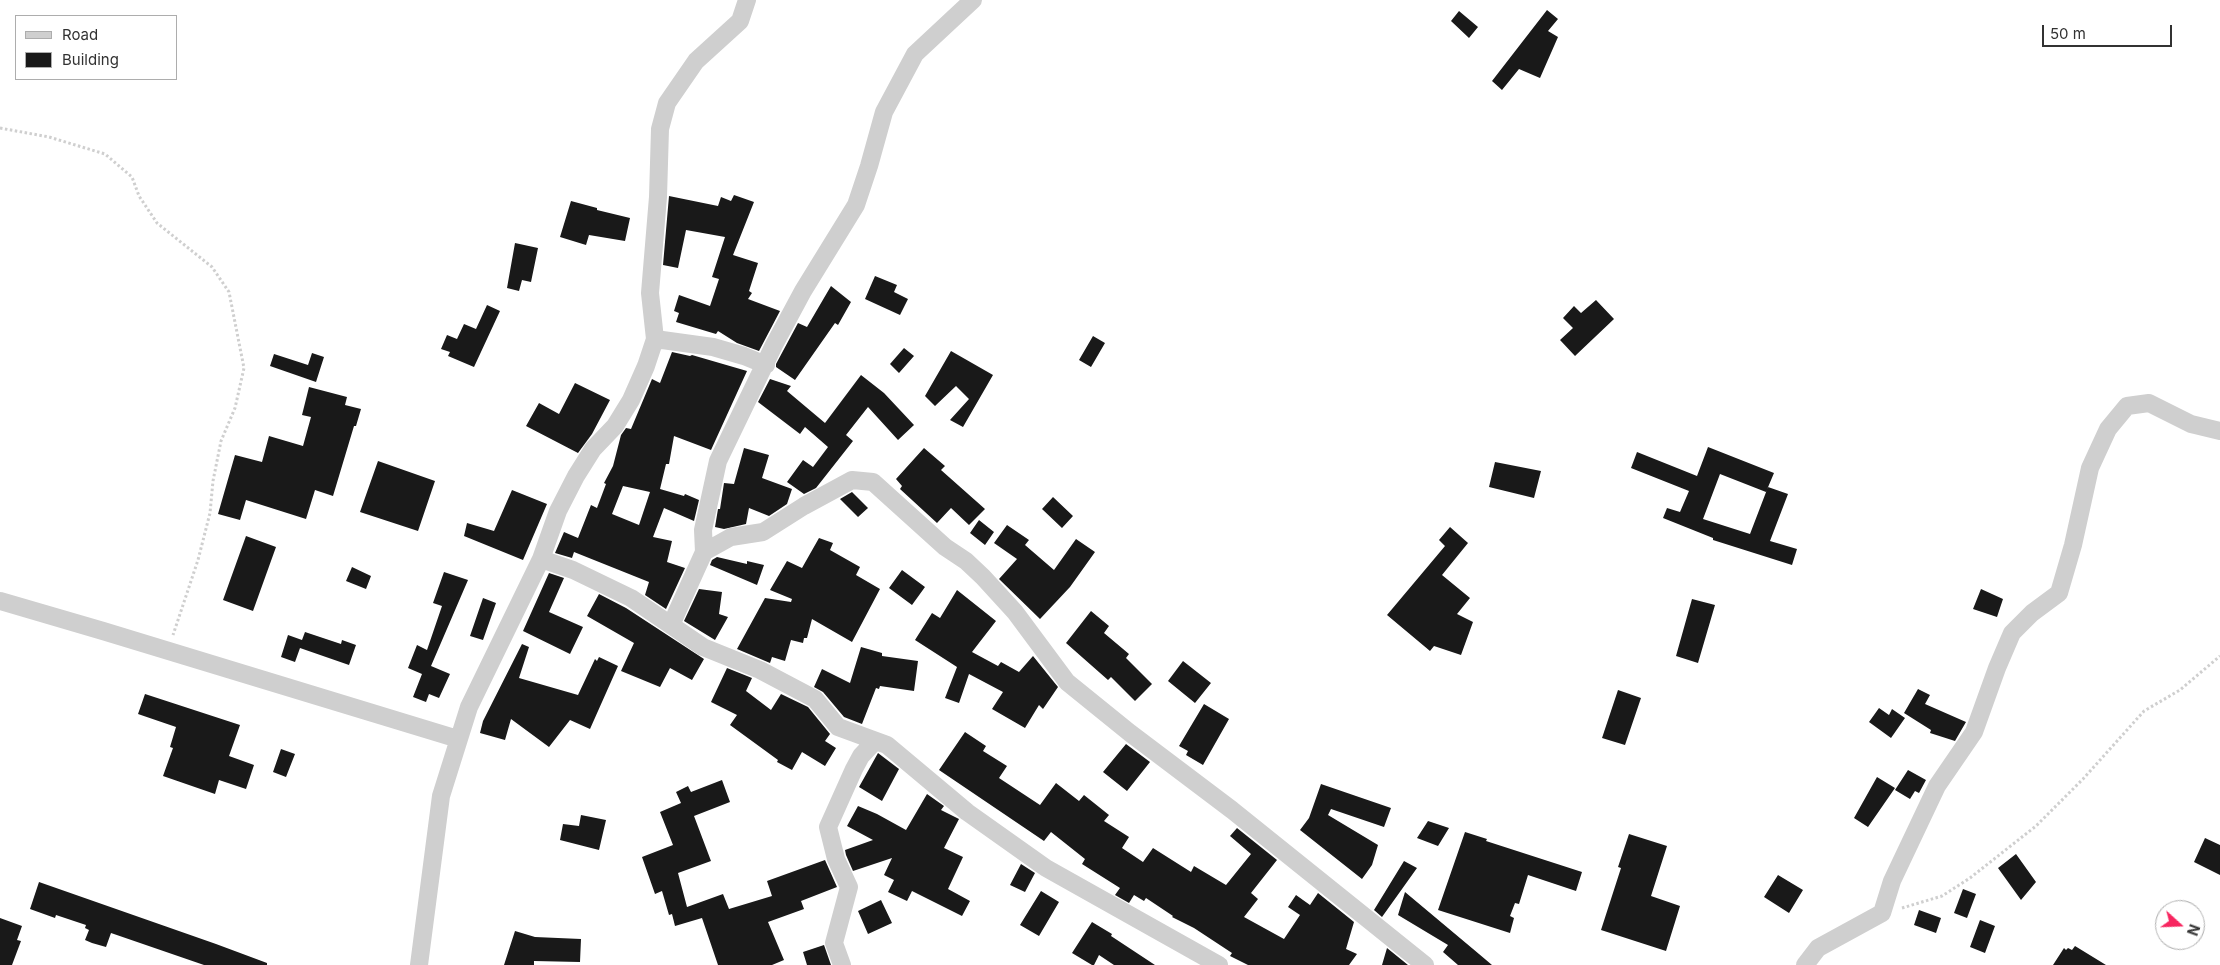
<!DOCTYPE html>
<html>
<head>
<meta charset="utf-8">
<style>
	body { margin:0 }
	#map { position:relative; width:2220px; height:965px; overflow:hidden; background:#fff; font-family:Inter,sans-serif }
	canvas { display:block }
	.legend { position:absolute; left:15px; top:15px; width:162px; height:65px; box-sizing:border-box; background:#fff; border:1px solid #adadad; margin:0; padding:6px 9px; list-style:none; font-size:15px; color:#323232 }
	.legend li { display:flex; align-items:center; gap:10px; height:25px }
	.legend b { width:25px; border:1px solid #adadad }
	.north { position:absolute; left:2155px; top:900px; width:50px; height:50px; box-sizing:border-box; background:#fff; border:1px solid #adadad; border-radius:50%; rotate:110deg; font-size:14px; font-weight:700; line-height:20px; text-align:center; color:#323232 }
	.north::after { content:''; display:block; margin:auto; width:18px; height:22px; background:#f72660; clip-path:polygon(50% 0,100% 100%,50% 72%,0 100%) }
	.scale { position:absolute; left:2042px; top:25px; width:130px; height:22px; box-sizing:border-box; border:2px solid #323232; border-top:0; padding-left:6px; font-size:15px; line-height:18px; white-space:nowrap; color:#323232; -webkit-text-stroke:4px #fff; paint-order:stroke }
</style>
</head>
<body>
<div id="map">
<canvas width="2220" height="965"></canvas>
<ul class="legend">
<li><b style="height:6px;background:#cfcfcf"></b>Road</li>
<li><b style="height:14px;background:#191919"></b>Building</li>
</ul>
<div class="north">N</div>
<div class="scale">50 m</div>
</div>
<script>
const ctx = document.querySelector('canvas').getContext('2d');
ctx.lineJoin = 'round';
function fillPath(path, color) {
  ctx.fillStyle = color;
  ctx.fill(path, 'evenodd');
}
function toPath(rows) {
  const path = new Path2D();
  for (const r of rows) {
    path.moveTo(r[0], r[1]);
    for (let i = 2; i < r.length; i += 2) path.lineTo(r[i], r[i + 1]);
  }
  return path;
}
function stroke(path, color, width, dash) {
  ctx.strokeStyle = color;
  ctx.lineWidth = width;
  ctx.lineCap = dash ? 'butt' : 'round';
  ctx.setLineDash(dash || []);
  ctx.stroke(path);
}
fillPath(toPath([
	[1547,10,1558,19,1548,31,1558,37,1540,78,1519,69,1502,90,1492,81],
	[1459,11,1478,27,1469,38,1451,21],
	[734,195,754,202,733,255,758,263,749,291,752,293,748,299,780,311,759,351,737,343,718,331,716,334,676,322,679,313,674,311,679,295,710,306,719,279,712,277,725,237,686,230,678,268,663,265,669,196,718,206,721,197,731,201],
	[571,201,597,208,597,210,630,218,625,241,589,235,586,245,560,237],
	[515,243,538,248,531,282,522,280,519,291,507,288],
	[875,276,897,285,894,292,908,299,900,315,865,299],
	[831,286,851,302,838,325,835,323,795,380,776,367,776,364,798,323,807,327],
	[1596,300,1614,319,1575,356,1560,340,1573,328,1563,318,1574,306,1581,313],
	[487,305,500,311,474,367,448,356,450,352,441,349,447,335,457,339,464,324,476,329],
	[1093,336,1105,343,1091,367,1079,360],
	[904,348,914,356,899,373,890,364],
	[951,351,993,375,963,427,950,420,969,399,956,386,935,406,925,396],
	[672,352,690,356,692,355,747,371,711,450,674,436,669,464,666,464,660,489,684,496,685,494,699,500,694,521,664,508,653,537,672,541,667,562,685,568,666,609,645,595,649,582,574,552,572,558,555,553,564,532,578,538,591,505,597,508,606,484,604,483,613,466,621,435,626,428,631,429,652,379,660,383],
	[623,486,650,492,639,525,612,514],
	[312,353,324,357,316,382,270,366,274,354,308,365],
	[861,375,884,393,914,425,898,440,868,407,846,435,853,441,816,488,804,494,787,482,803,460,813,467,828,447,805,427,800,434,758,402,770,379,791,386,787,391,825,423],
	[575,383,610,400,592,434,578,453,526,426,539,403,559,414],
	[309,387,347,397,345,405,361,409,356,426,354,426,333,496,315,490,306,519,246,500,240,520,218,514,235,455,262,462,269,436,303,446,311,417,302,415],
	[1708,447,1774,473,1766,492,1720,474,1703,519,1750,534,1768,487,1788,494,1770,541,1797,549,1792,565,1713,540,1713,538,1663,518,1667,508,1680,512,1689,491,1631,468,1637,452,1697,476],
	[744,448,769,455,762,478,792,489,787,504,769,516,749,508,746,524,724,529,715,527,718,509,720,509,724,483,734,484],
	[924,448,945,466,941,470,985,509,969,525,951,508,937,523,900,489,902,486,896,479],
	[378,461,435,481,418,531,360,512],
	[1495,462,1541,471,1534,498,1489,487],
	[512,490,547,504,523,560,464,536,467,523,494,531],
	[852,492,868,508,858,517,840,499],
	[1053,497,1073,516,1062,528,1042,509],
	[979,520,994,532,985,545,970,533],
	[1007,525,1029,540,1025,545,1054,570,1076,539,1095,552,1070,587,1040,619,999,579,1017,559,994,543],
	[1450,527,1468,543,1442,575,1470,598,1457,614,1473,622,1461,655,1434,646,1430,651,1387,615,1445,546,1439,540],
	[246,536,276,547,253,611,223,600],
	[819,538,833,543,830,550,860,567,856,575,880,589,852,642,812,619,807,638,804,638,803,643,791,640,785,661,772,657,770,663,737,649,765,598,791,602,792,599,770,590,787,561,802,568],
	[717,557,747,564,747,561,764,565,757,585,710,565,712,560],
	[352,567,371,576,366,589,346,581],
	[902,570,925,587,912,605,889,588],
	[444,572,468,580,431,666,450,674,439,698,429,694,426,702,413,697,422,674,408,668,417,645,427,650,442,606,433,603],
	[549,573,564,578,549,612,583,627,570,654,523,631],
	[699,589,722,592,719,614,728,617,715,640,684,621],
	[1981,589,2003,599,1997,617,1973,609],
	[957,590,996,621,972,652,998,666,1001,662,1019,672,1033,656,1058,687,1043,709,1039,705,1025,728,992,709,1003,692,969,674,959,703,945,698,957,667,915,640,932,613,940,618],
	[599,594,626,608,704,659,692,680,670,668,660,687,621,671,634,643,587,616],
	[483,598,496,603,483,640,470,636],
	[1692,599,1715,605,1698,663,1676,656],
	[1091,611,1109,626,1104,633,1129,654,1126,658,1152,684,1135,701,1111,677,1108,680,1066,643],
	[305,632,341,644,342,640,356,645,349,665,300,648,295,662,281,657,288,635,302,640],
	[522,644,529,647,519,678,578,695,595,659,597,661,599,657,618,666,590,729,570,720,549,747,511,719,505,740,480,733,483,721],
	[861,647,882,653,882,656,918,661,914,691,880,686,879,689,876,688,862,724,844,717,823,692,814,687,822,669,850,683],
	[1183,661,1211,683,1195,703,1168,681],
	[727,668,752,678,746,691,771,710,781,694,808,707,830,734,825,741,836,748,825,766,802,752,792,770,777,762,778,760,730,725,737,715,711,702],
	[1918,689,1930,695,1925,704,1966,722,1955,741,1930,733,1931,730,1904,713],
	[1618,690,1641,698,1625,745,1602,738],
	[145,694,240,725,229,756,254,765,246,789,219,780,215,794,163,776,173,748,170,747,176,727,138,714],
	[1204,704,1229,719,1203,765,1186,755,1188,751,1179,746],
	[1879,708,1889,715,1892,709,1905,718,1891,738,1869,722],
	[965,732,986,746,983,751,1007,766,999,778,1040,805,1056,783,1079,801,1084,795,1109,815,1104,821,1129,837,1122,848,1143,862,1153,848,1191,872,1194,866,1226,885,1251,854,1230,836,1237,828,1277,860,1251,893,1258,899,1244,917,1284,939,1300,915,1288,907,1296,895,1310,905,1318,893,1354,922,1346,949,1357,954,1349,965,1248,965,1230,956,1232,953,1194,928,1172,917,1173,916,1146,898,1144,901,1134,895,1129,903,1115,895,1120,888,1082,864,1085,859,1051,832,1044,841,939,770],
	[1126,744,1150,762,1127,791,1103,772],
	[281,749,295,754,286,777,273,772],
	[878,753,899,769,882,801,859,787],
	[1908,770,1926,780,1919,793,1915,791,1910,799,1895,790],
	[1877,777,1895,788,1868,827,1854,818],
	[722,780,730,802,694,816,711,861,678,873,687,907,723,894,729,909,772,896,767,881,825,860,837,887,801,901,804,909,768,922,784,960,772,965,718,965,702,918,675,926,672,914,669,915,662,891,655,894,642,857,673,845,660,812,681,803,676,792,688,786,691,792],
	[1321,784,1391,808,1384,827,1331,809,1328,815,1378,845,1372,865,1362,879,1300,830,1309,818],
	[927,794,944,806,941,810,959,819,944,848,963,857,948,889,970,901,962,916,912,891,907,901,888,892,894,880,884,875,892,858,853,871,846,855,845,850,873,840,847,826,858,806,877,814,906,830],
	[581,815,606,820,599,850,560,840,563,824,579,826],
	[1428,821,1449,828,1438,846,1417,838],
	[1465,832,1487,839,1486,841,1582,872,1576,891,1528,875,1519,904,1515,903,1510,916,1514,918,1510,933,1438,910],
	[1629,834,1667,846,1651,896,1680,906,1666,951,1601,930,1621,868,1618,867],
	[2205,838,2220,845,2220,875,2194,862],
	[2016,854,2036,882,2021,900,1998,868],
	[1404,861,1417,868,1382,917,1374,910],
	[1021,864,1035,873,1025,892,1010,885],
	[1778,875,1803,890,1789,913,1764,897],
	[39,882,216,944,267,963,267,965,204,965,111,933,106,947,92,943,85,940,89,930,85,928,86,925,56,915,55,918,30,909],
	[1963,889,1976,894,1967,918,1954,913],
	[1041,891,1059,902,1039,936,1020,925],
	[1405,892,1479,954,1492,965,1458,965,1443,952,1448,945,1398,915],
	[881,900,892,923,868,934,858,911],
	[1919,910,1941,918,1936,933,1914,925],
	[0,918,22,926,17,940,21,941,12,965,0,965],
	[1980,920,1995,926,1985,953,1970,947],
	[1092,922,1112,934,1111,936,1155,965,1114,965,1099,955,1094,965,1092,965,1072,953],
	[515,931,535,937,581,939,580,962,534,961,534,965,504,965],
	[824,945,831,965,807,965,803,952],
	[2075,946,2106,965,2053,965,2064,948,2066,950,2068,948,2072,950],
	[1387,948,1408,965,1382,965]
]), '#191919');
stroke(toPath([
	[0,128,49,137,105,154,132,177,139,196,157,223,212,267,229,292,244,368,235,408,221,441,213,481,210,513,198,560,173,635],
	[1902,908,1942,896,1970,878,2036,826,2083,779,2144,711,2180,690,2220,656]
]), '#cfcfcf', 3, [2.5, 2.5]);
stroke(toPath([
	[655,339,713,347,744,356,766,365],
	[704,552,703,530,718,461,774,345,803,291,856,205,869,166,884,112,915,54,973,0],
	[541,559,573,570,631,598,703,647,760,670,815,699,838,727,887,745,967,812,1046,868,1219,965],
	[0,601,103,631,458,739],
	[671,625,704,552,731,537,763,532,804,506,852,480,873,482,945,547,966,561,983,577,1015,612,1067,682,1130,733,1232,810,1425,965],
	[419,965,441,796,469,707,541,559,558,511,576,476,593,449,615,426,631,400,646,366,655,339,650,293,658,197,660,129,667,103,696,61,740,21,747,0],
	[842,965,834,943,849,887,836,859,828,827,854,769,861,756,875,741],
	[1805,965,1818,948,1882,913,1892,881,1937,786,1974,732,1997,668,2012,633,2032,613,2059,593,2073,545,2090,468,2108,429,2127,406,2149,403,2191,424,2220,431]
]), '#cfcfcf', 18);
</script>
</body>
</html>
